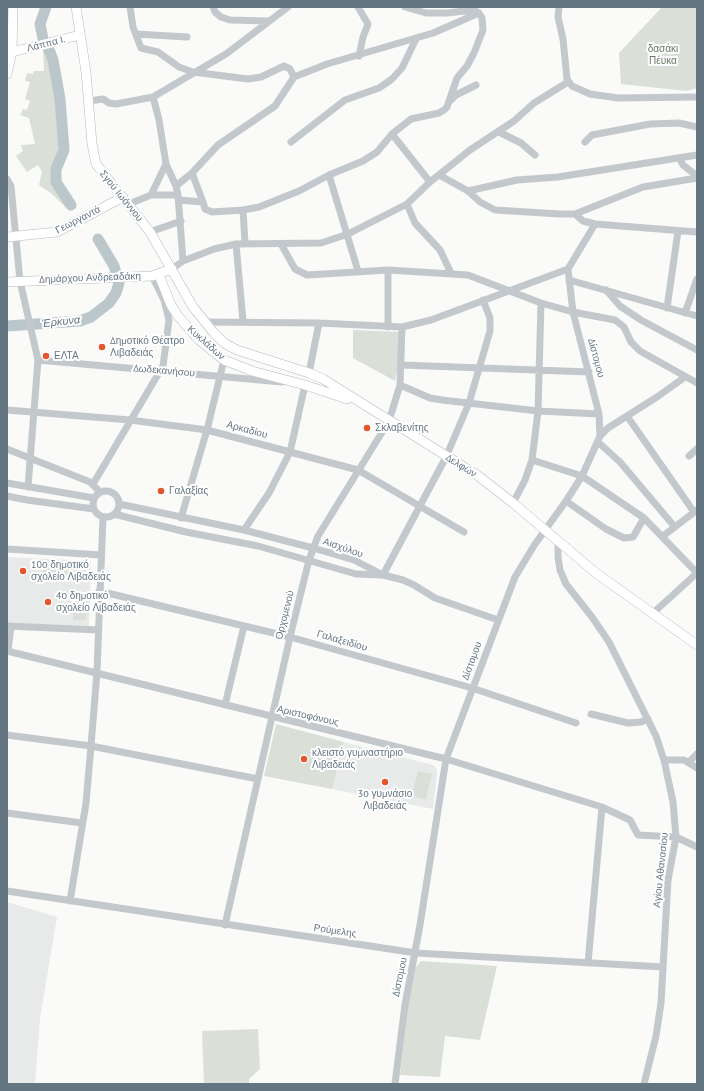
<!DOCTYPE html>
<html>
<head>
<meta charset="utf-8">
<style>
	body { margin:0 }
	#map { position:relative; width:704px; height:1091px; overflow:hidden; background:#fafaf8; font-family:"PT Sans",sans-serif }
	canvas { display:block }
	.frame { position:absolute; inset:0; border:8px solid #657683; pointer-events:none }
</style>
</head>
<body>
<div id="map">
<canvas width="704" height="1091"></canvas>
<div class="frame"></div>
</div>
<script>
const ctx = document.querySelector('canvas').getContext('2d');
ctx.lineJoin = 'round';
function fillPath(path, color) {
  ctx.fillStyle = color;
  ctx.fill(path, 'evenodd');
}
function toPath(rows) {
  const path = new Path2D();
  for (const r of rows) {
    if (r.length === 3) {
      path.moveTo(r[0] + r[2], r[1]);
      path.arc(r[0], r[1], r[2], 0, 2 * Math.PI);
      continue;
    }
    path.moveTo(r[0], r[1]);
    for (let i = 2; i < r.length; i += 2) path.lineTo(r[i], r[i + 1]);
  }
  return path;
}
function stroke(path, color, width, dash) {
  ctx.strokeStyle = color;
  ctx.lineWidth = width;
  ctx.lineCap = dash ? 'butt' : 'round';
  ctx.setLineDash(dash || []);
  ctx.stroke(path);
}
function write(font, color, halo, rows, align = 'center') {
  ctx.font = font + ' "PT Sans",sans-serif';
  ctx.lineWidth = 4;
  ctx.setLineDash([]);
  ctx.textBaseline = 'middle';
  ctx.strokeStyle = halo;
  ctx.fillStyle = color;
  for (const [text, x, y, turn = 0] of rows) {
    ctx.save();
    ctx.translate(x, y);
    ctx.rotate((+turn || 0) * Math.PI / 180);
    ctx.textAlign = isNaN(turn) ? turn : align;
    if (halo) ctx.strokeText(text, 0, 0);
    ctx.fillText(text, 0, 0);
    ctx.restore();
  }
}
fillPath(toPath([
	[7,557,91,561,89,628,7,624],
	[344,742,433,765,436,768,437,774,433,809,332,789],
	[7,902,57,917,40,1018,35,1084,7,1084]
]), '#e8e9e9');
fillPath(toPath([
	[662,7,697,7,697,88,687,91,621,84,619,53],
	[43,49,46,49,49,57,58,98,62,150,54,169,55,183,73,209,69,211,51,193,39,185,42,172,38,165,27,172,16,156,23,151,21,145,35,144,29,118,20,115,23,109,27,110,30,101,25,99,30,82,25,81,27,73,33,74,34,71,44,71],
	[353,330,399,332,399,362,395,381,353,358],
	[44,562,69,563,69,576,43,575],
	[74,595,87,595,86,620,73,620],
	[276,724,344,742,332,789,264,776],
	[418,771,432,774,426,799,412,796],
	[421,961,497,966,480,1040,445,1036,440,1077,400,1075,412,972],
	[258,1029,260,1069,249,1079,249,1084,204,1084,202,1031]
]), '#dadfd7');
stroke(toPath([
	[43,39,40,24,46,7],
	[48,47,53,60,60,99,64,150,56,169,56,182,71,205],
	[7,326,80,321,91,317,109,303,116,293,119,283,114,266,98,239]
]), '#bbc7cb', 11);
const major = toPath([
	[76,7,86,72,92,144,96,164,150,232,193,307,214,333,224,343,237,350,309,373,323,379,477,475,513,503,596,573,697,645],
	[12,52,80,35],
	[7,74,12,52,13,7],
	[7,237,57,232,123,197],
	[159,275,171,305,178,316,199,340,224,360,252,371,305,385,347,399],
	[7,282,152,276,172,269]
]);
stroke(major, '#b5babe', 10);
stroke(toPath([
	[130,7,133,27,141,48,158,52,179,67,193,72,248,79,261,77,284,66,290,69,294,77],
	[213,7,215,12,221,17,230,20,268,21],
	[358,7,368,24,363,37,359,56],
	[559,7,558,17,563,39,567,79,572,86,590,94,618,98,697,97],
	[136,34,187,37],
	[89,101,103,99,109,103,116,104,153,97],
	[449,102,456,95,476,85],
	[499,132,521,143,535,155],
	[392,134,430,182],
	[291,142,345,100,379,88,392,79,402,68,416,39],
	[585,142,592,135,650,124,679,123,697,127],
	[679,158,683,165,697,176],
	[166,164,176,186],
	[192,173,203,202],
	[329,175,358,271],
	[439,175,468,191,480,202,495,210,560,214,575,214,583,221,595,224],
	[7,179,11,186,12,197,20,281,38,360,28,487],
	[468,191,517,180,558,177,697,155],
	[151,195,178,195,183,261],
	[178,195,176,186,192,173,218,145,275,106,294,77,327,64,433,33,479,13],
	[179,200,203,202,205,209,212,212,243,210,259,207,299,191,329,175,363,161,377,152,392,134,411,119,439,113,444,110,447,107,457,78,467,66,474,53,483,30,482,18,479,13,474,10,447,13,426,13,405,7],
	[129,204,151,195,166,164,159,120,153,97,226,54,288,7],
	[407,204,415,223,440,250,451,273],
	[243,210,245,243],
	[575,214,643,187,697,178],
	[150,232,181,221],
	[236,244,243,321],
	[281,244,295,269,307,275,388,270,468,275,541,303,573,312,615,320,624,327,631,342,640,351,697,383],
	[172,269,183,261,214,249,236,244,321,243,348,234,407,204,430,182,470,150,514,121,534,103,568,82],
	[568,269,595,224,697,232],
	[569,280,697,316],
	[606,290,620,306,641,320,697,350],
	[667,308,678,231],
	[685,313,697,279],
	[204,322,319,323,402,327,431,320,568,269],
	[388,327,388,270],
	[38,360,282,382],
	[402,365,589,372],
	[309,373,319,323],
	[400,385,430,398,442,400,538,411,599,414],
	[7,410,130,420,207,430,290,452,358,470,464,532],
	[627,416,694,512],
	[600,436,608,428,657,397,685,377],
	[598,442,620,462,674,526],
	[7,449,90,482,100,492],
	[689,456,697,449],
	[532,460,582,476,644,518,697,573],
	[7,483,94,498],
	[93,484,163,366,169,320,164,300,152,276],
	[106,504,13],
	[7,496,27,500,94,509],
	[566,501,606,529,624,538,633,537,644,518],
	[513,503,525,480,532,460,538,411,541,303],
	[119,504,244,530,313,548,354,560,381,574],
	[114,514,186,532,258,546,356,574,383,575,403,580,414,585,435,598,498,620],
	[181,518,207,430,224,360],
	[244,530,269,493,290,452,305,385],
	[663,536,697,510],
	[558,542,558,557,560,570,566,584,592,617,609,642,656,736,664,760,673,802,676,837,668,880,661,1003,656,1036,644,1084],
	[7,549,101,555],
	[383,575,446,457,469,403,490,331,490,318,483,300],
	[99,591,290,637,472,688,576,723],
	[652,614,697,573],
	[7,626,98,630],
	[7,651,446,759,602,807,630,820,638,835,676,837,697,847],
	[8,651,11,626],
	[225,705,244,626],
	[591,714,628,723,641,722,648,719],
	[7,735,91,746,258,779],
	[664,760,684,760,697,768],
	[689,762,697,754],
	[7,813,82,823],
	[7,891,416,953,663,967],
	[70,901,86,803,91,746,97,672,103,517],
	[225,925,290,637,309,560,318,536,389,421,400,385,402,327],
	[588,963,602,807],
	[395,1084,405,1005,420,925,446,759,515,577,535,544,566,501,582,476,600,436,599,414,573,312,568,269]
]), '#c3c8cc', 7);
stroke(major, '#fff', 9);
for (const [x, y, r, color] of [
	[102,347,4,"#e4572e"],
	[46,356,4,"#e4572e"],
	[367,428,4,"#e4572e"],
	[161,491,4,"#e4572e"],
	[23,571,4,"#e4572e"],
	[48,602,4,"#e4572e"],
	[304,759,4,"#e4572e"],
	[385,782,4,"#e4572e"]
]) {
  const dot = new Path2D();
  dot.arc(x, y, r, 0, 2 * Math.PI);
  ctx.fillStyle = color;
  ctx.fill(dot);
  stroke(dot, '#fff', 1.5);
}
write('10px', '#657683', '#fff', [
	["Λάππα Ι.",46,44,-14],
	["Σγού Ιωάννου",121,196,51],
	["Γεωργαντά",78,220,-27],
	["Δημάρχου Ανδρεαδάκη",90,278,-2],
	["Κυκλάδων",206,343,41],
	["Δίστομου",596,358,75],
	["Δωδεκανήσου",164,371,5],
	["Αρκαδίου",247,430,15],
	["Δελφών",461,466,32],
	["Αισχύλου",343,548,19],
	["Ορχομενού",285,615,-76],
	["Γαλαξειδίου",342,641,16],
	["Δίστομου",472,661,-70],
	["Αριστοφάνους",308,716,13],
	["Αγίου Αθανασίου",661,870,-84],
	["Ρούμελης",335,931,8],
	["Δίστομου",400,977,-78]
]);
write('10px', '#687a64', '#fff', [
	["δασάκι",663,49],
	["Πέυκα",663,61]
]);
write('10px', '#657683', '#fff', [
	["Δημοτικό Θέατρο",110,341],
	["Λιβαδειάς",110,353],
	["ΕΛΤΑ",54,356],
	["Σκλαβενίτης",375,428],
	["Γαλαξίας",169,491],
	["10ο δημοτικό",31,565],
	["σχολείο Λιβαδειάς",31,577],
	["4ο δημοτικό",56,596],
	["σχολείο Λιβαδειάς",56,608],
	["κλειστό γυμναστήριο",312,753],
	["Λιβαδειάς",312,765],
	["3ο γυμνάσιο",385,794,"center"],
	["Λιβαδειάς",385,806,"center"]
], 'left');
write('italic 11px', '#60757c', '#fff', [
	["Έρκυνα",61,322,-6]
]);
</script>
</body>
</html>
